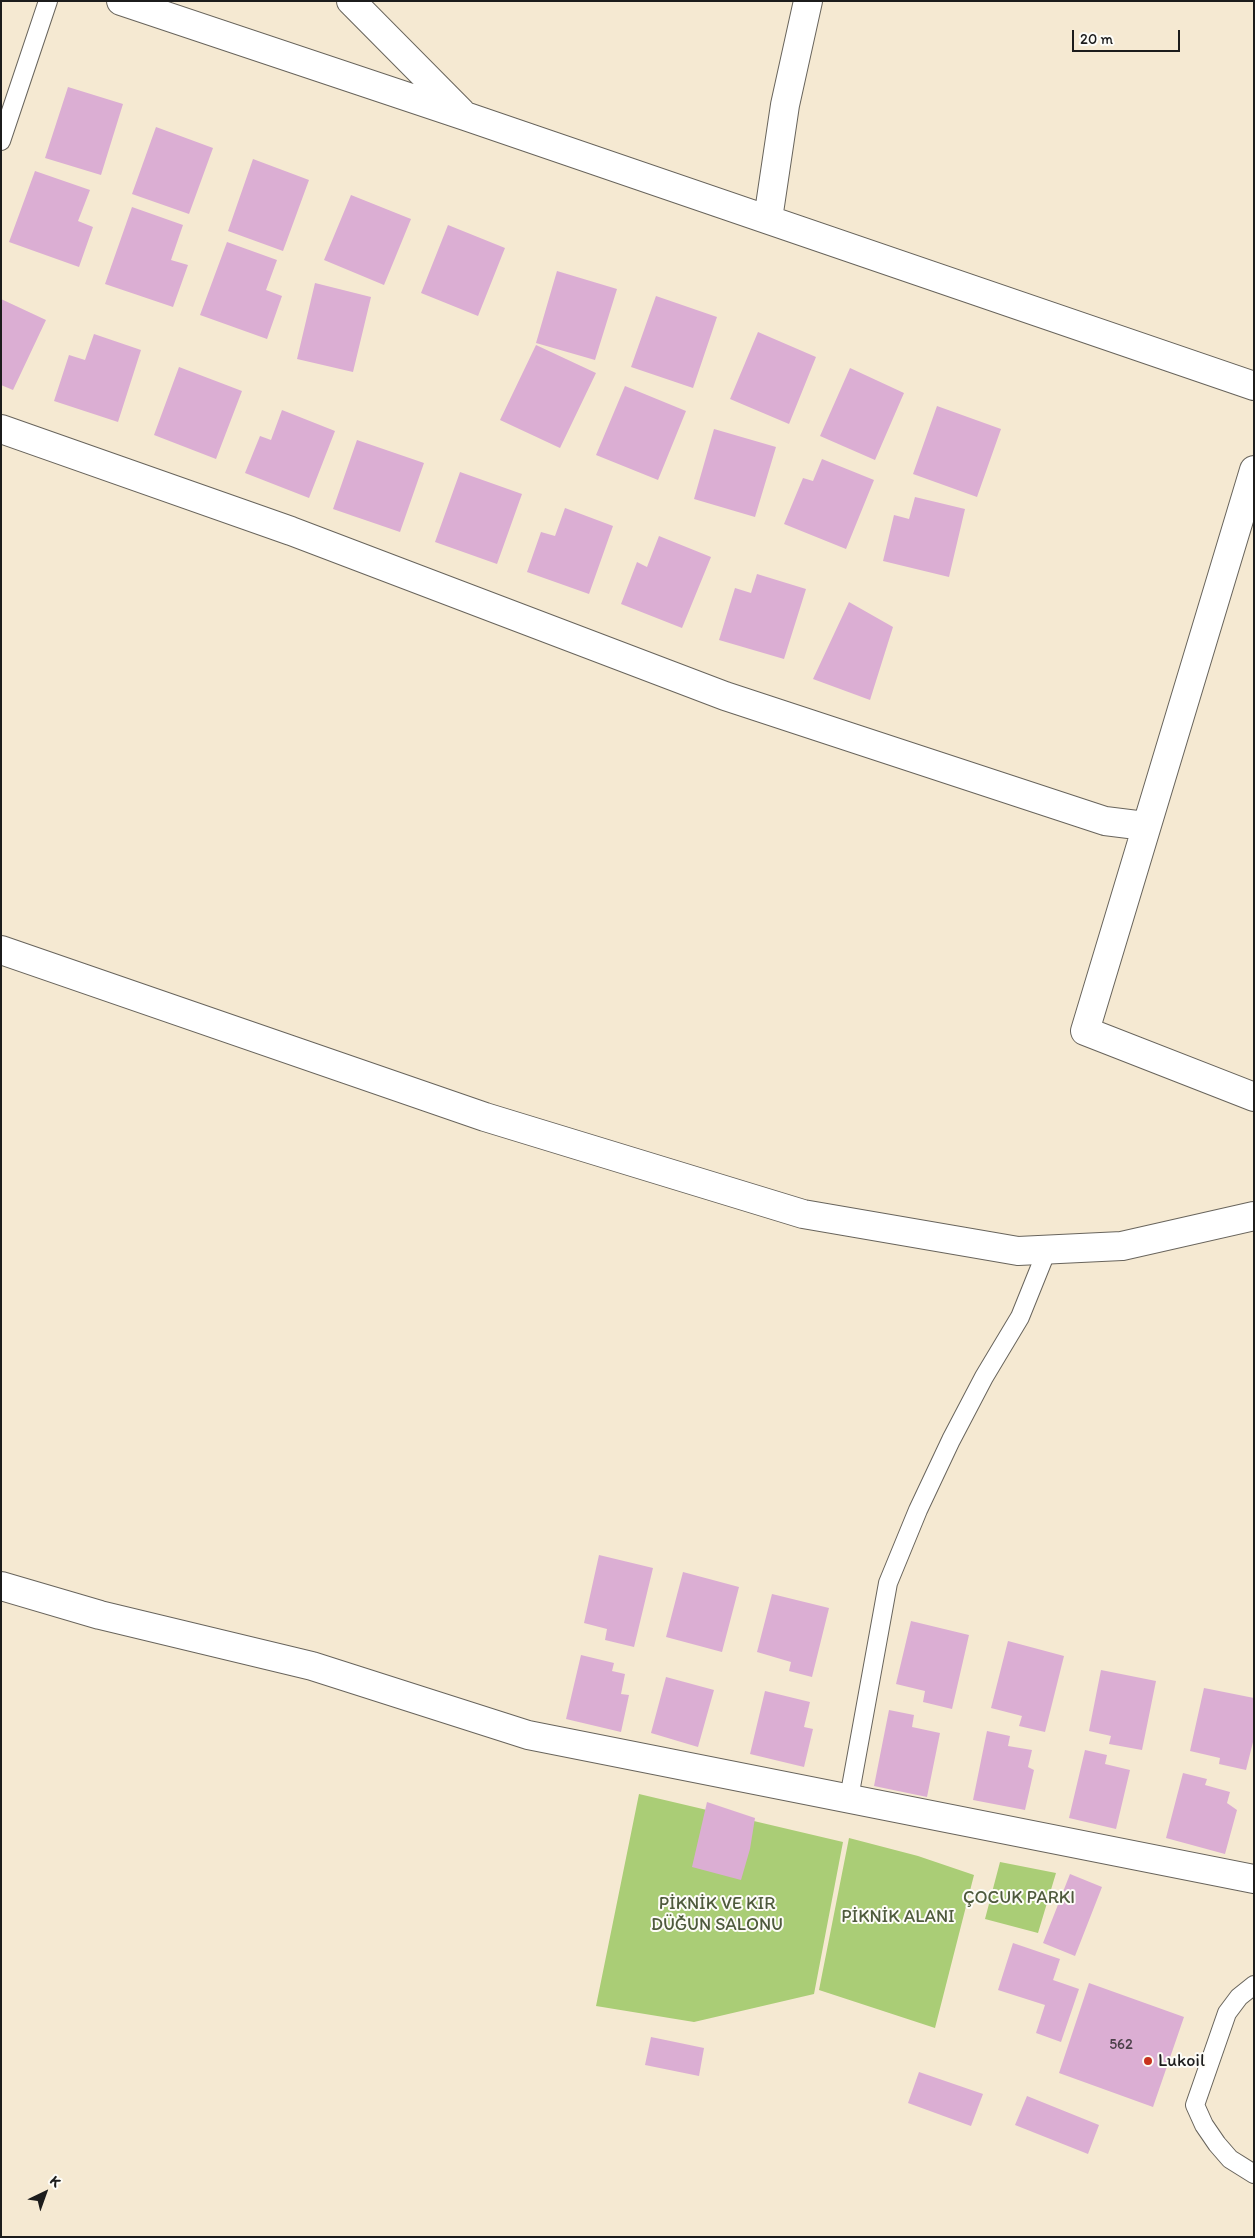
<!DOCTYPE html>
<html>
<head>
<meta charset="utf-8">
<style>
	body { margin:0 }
	#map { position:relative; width:1255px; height:2238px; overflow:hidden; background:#f5e9d2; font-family:Itim,sans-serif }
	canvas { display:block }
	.frame { position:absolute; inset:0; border:2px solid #1c1c1c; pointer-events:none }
	.north { position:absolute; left:20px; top:2168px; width:50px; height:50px; -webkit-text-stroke:4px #fdfcf7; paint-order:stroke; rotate:42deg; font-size:14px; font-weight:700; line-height:20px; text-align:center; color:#1c1c1c }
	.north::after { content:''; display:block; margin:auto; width:18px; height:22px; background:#1c1c1c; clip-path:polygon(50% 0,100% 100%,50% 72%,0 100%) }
	.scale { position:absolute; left:1072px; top:30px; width:108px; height:22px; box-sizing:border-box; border:2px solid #1c1c1c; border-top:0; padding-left:6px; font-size:15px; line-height:18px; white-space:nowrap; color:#1c1c1c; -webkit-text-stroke:4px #fdfcf7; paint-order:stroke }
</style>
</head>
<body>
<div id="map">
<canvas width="1255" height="2238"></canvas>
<div class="frame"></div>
<div class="north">K</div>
<div class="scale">20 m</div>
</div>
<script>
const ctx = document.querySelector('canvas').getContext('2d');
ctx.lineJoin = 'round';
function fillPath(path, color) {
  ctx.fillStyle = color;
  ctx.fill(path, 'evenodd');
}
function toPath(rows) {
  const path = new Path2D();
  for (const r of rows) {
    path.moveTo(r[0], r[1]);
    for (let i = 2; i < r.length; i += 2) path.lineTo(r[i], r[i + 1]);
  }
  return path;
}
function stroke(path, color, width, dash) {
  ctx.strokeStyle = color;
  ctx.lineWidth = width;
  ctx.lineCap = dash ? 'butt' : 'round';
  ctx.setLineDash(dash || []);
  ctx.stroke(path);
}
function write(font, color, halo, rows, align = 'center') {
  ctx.font = font + ' Itim,sans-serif';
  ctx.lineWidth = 4;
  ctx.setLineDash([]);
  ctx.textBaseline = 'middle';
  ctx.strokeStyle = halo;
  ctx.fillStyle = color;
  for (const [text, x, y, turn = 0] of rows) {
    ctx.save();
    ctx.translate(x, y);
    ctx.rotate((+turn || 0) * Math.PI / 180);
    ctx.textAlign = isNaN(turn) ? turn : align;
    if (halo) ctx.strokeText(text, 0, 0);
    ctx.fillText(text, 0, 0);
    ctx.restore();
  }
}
fillPath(toPath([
	[639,1794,843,1842,814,1994,694,2022,596,2006],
	[849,1838,918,1856,974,1875,935,2028,819,1990],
	[1000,1862,1056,1873,1038,1933,985,1919]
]), '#aacd76');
fillPath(toPath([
	[68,87,123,104,101,175,45,158],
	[156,127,213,148,189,214,132,194],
	[253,159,309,180,283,251,228,231],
	[35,171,90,190,78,221,93,227,79,267,9,242],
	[351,195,411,219,384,285,324,260],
	[132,207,183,225,171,260,188,265,173,307,105,284],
	[448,225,505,248,478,316,421,293],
	[227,242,277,260,266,290,282,296,267,339,200,315],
	[557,271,617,289,595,360,536,343],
	[315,283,371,297,353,372,297,359],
	[656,296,717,317,693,388,631,367],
	[1,299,46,320,13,390,1,385],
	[758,332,816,357,789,424,730,399],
	[94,334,141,350,118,422,54,401,69,355,85,360],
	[536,345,596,373,560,448,500,420],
	[179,367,242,391,216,459,154,435],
	[850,368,904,393,875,460,820,436],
	[625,386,686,411,658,480,596,455],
	[937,406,1001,429,977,497,913,474],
	[282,410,335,431,309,498,245,473,260,436,271,440],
	[714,429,776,447,755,517,694,499],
	[357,440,424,463,400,532,333,509],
	[822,459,874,480,846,549,784,524,803,478,813,481],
	[460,472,522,494,497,564,435,542],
	[915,497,965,509,949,577,883,561,894,515,909,519],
	[565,508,613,526,589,594,527,572,541,532,555,536],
	[659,536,711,557,682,628,621,604,637,562,647,567],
	[757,574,806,589,784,659,719,640,735,588,751,593],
	[849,602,893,627,870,700,813,679],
	[599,1555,653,1568,634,1647,605,1640,607,1629,584,1623],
	[683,1572,739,1587,722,1652,666,1637],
	[772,1594,829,1608,812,1677,789,1671,791,1662,757,1652],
	[911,1621,969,1635,952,1709,923,1702,925,1691,896,1684],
	[1008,1641,1064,1656,1045,1732,1019,1726,1022,1716,991,1708],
	[581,1655,614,1663,612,1671,625,1674,621,1694,629,1695,621,1732,566,1719],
	[1101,1670,1156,1681,1142,1750,1109,1744,1111,1736,1089,1731],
	[666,1677,714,1690,698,1747,651,1733],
	[1204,1688,1254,1698,1254,1738,1246,1770,1219,1764,1220,1758,1190,1751],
	[765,1691,810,1702,804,1727,813,1729,804,1767,750,1754],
	[889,1710,914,1715,912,1727,940,1733,927,1797,874,1786],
	[987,1731,1010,1736,1008,1746,1032,1750,1028,1767,1034,1770,1025,1810,973,1800],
	[1085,1750,1107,1755,1105,1764,1130,1770,1116,1829,1069,1818],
	[1183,1773,1207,1779,1205,1785,1230,1792,1227,1803,1237,1810,1225,1854,1166,1838],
	[707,1802,755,1818,750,1849,741,1880,692,1867],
	[1070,1874,1102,1887,1075,1956,1043,1943],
	[1013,1943,1060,1959,1053,1980,1079,1989,1061,2042,1036,2033,1045,2005,998,1990],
	[1089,1983,1184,2017,1153,2107,1059,2073],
	[651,2037,704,2048,699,2076,645,2065],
	[919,2072,983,2094,971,2126,908,2103],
	[1027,2096,1099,2125,1088,2154,1015,2125]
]), '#dbaed3');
const service = toPath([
	[1,141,48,1],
	[849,1798,888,1583,918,1510,951,1440,984,1377,1020,1317,1047,1250],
	[1254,1985,1239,1997,1227,2013,1195,2105,1204,2125,1217,2144,1230,2159,1254,2174]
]);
const minor = toPath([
	[121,1,465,116,1254,386],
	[351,1,461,112],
	[768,219,785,105,808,1],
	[1,429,291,531,725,696,1105,821,1145,826],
	[1254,470,1085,1031,1254,1097],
	[1,950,485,1117,803,1214,1018,1251,1122,1246,1254,1216],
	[1,1586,100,1615,312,1666,528,1735,1254,1879]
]);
stroke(service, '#68645c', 20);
stroke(minor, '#68645c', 30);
stroke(service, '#fff', 18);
stroke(minor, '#fff', 28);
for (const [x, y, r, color] of [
	[1148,2061,5,"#c8321e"]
]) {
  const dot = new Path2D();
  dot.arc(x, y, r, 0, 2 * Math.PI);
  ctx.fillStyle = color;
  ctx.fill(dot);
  stroke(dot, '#fdfcf7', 2);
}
write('15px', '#4c404a', null, [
	["562",1121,2045]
]);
write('18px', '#4e5a3c', '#fdfcf7', [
	["ÇOCUK PARKI",1019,1898],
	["PİKNİK VE KIR",717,1904],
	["DÜĞUN SALONU",717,1925],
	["PİKNİK ALANI",898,1917]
]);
write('18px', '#1c1c1c', '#fdfcf7', [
	["Lukoil",1158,2061]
], 'left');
</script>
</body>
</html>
